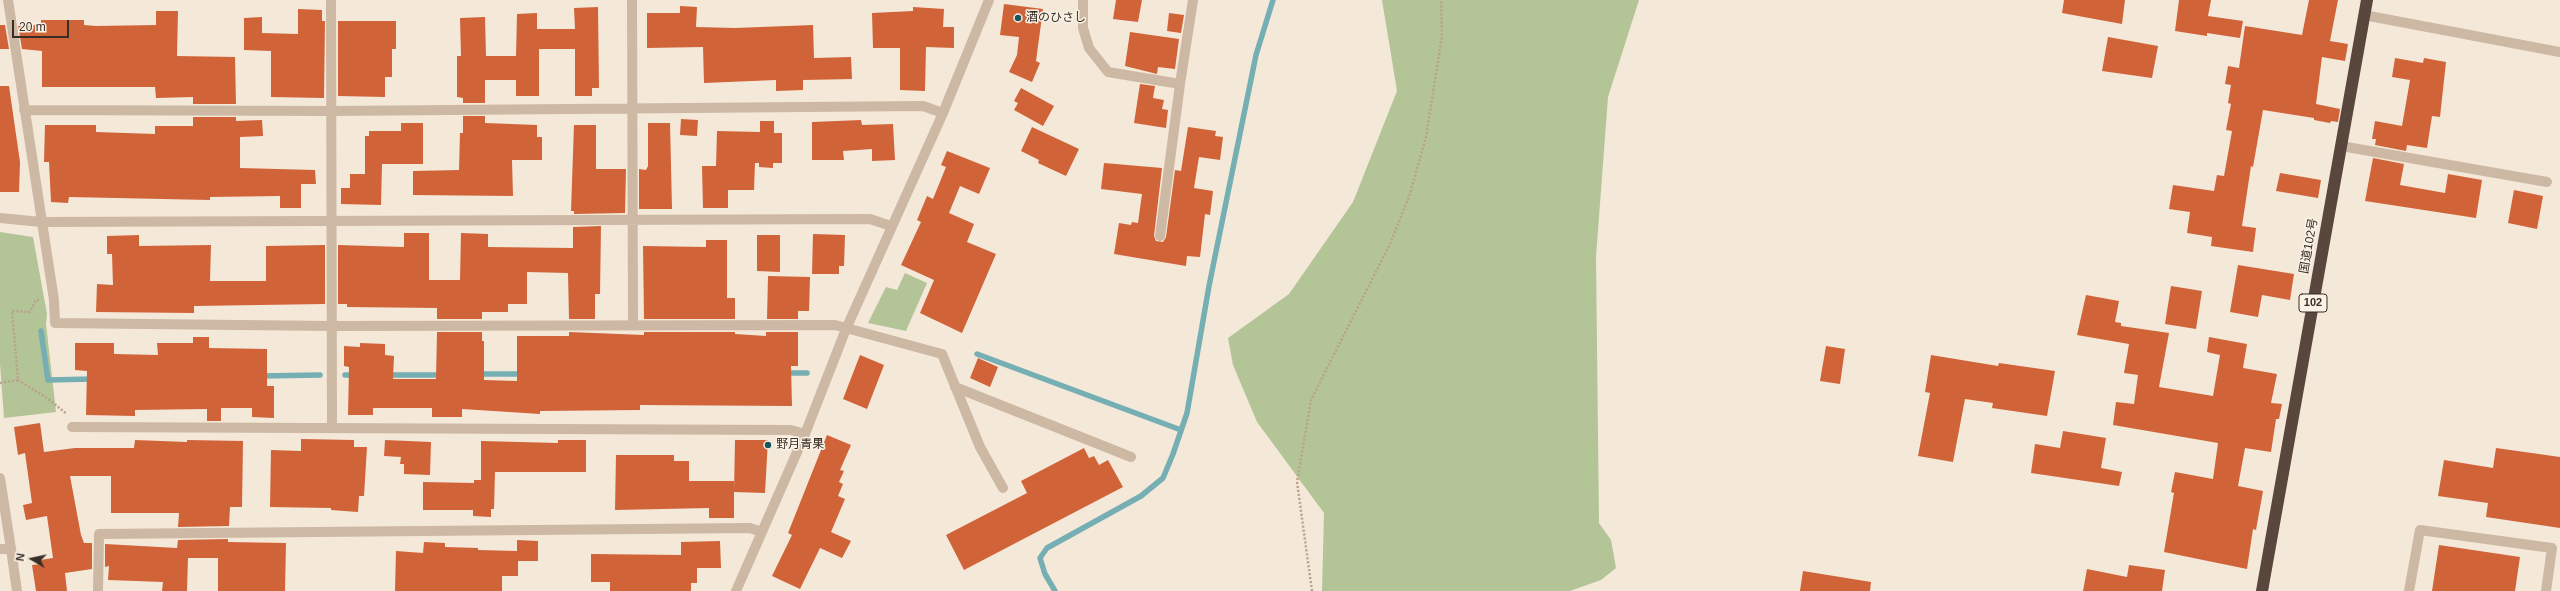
<!DOCTYPE html>
<html>
<head>
<meta charset="utf-8">
<style>
	body { margin:0 }
	#map { position:relative; width:2560px; height:591px; overflow:hidden; background:#f4e8d9; font-family:Helvetica,sans-serif }
	canvas { display:block }
	.north { position:absolute; left:12px; top:539px; width:40px; height:40px; -webkit-text-stroke:3px #fbf2e5; paint-order:stroke; rotate:279deg; font-size:11px; font-weight:700; line-height:16px; text-align:center; color:#372c26 }
	.north::after { content:''; display:block; margin:auto; width:14px; height:18px; background:#372c26; clip-path:polygon(50% 0,100% 100%,50% 72%,0 100%) }
	.scale { position:absolute; left:12px; top:20px; width:57px; height:18px; box-sizing:border-box; border:2px solid #372c26; border-top:0; padding-left:5px; font-size:12px; line-height:14px; white-space:nowrap; color:#372c26; -webkit-text-stroke:3px #fbf2e5; paint-order:stroke }
</style>
</head>
<body>
<div id="map">
<canvas width="2560" height="591"></canvas>
<div class="north">N</div>
<div class="scale">20 m</div>
</div>
<script>
const ctx = document.querySelector('canvas').getContext('2d');
ctx.lineJoin = 'round';
function fillPath(path, color) {
  ctx.fillStyle = color;
  ctx.fill(path, 'evenodd');
}
function toPath(rows) {
  const path = new Path2D();
  for (const r of rows) {
    path.moveTo(r[0], r[1]);
    for (let i = 2; i < r.length; i += 2) path.lineTo(r[i], r[i + 1]);
  }
  return path;
}
function stroke(path, color, width, dash) {
  ctx.strokeStyle = color;
  ctx.lineWidth = width;
  ctx.lineCap = dash ? 'butt' : 'round';
  ctx.setLineDash(dash || []);
  ctx.stroke(path);
}
function write(font, color, halo, rows, align = 'center') {
  ctx.font = font + ' Helvetica,"Noto Sans JP",sans-serif';
  ctx.lineWidth = 3;
  ctx.setLineDash([]);
  ctx.textBaseline = 'middle';
  ctx.strokeStyle = halo;
  ctx.fillStyle = color;
  for (const [text, x, y, turn = 0] of rows) {
    ctx.save();
    ctx.translate(x, y);
    ctx.rotate((+turn || 0) * Math.PI / 180);
    ctx.textAlign = isNaN(turn) ? turn : align;
    if (halo) ctx.strokeText(text, 0, 0);
    ctx.fillText(text, 0, 0);
    ctx.restore();
  }
}
fillPath(toPath([
	[1382,0,1639,0,1608,97,1596,257,1599,523,1611,540,1616,568,1601,580,1570,591,1322,591,1324,513,1257,422,1233,365,1228,338,1289,294,1353,202,1397,91],
	[0,232,33,237,47,314,46,324,56,412,4,418,0,364],
	[905,273,927,283,906,331,868,323,886,287,897,290]
]), '#b3c497');
stroke(toPath([
	[41,331,48,380,93,379],
	[977,354,1181,430],
	[785,373,807,373],
	[477,374,525,374],
	[345,375,357,375],
	[387,375,443,375],
	[260,376,320,375],
	[1055,591,1045,574,1040,558,1047,548,1141,496,1163,478,1173,454,1187,413,1209,286,1256,55,1273,0]
]), '#75afb3', 5.5);
fillPath(toPath([
	[1116,0,1142,0,1138,22,1113,19],
	[2064,0,2125,0,2122,24,2062,13],
	[2179,0,2211,0,2208,16,2243,21,2240,38,2207,33,2207,36,2175,31],
	[2309,0,2338,0,2330,41,2348,44,2345,61,2322,57,2316,104,2340,109,2338,122,2331,121,2330,123,2314,120,2314,118,2263,110,2253,167,2251,166,2242,226,2256,228,2253,252,2211,246,2212,237,2187,233,2190,212,2169,209,2173,185,2214,191,2217,175,2224,176,2232,131,2226,130,2231,104,2228,103,2231,85,2225,84,2228,66,2239,68,2245,26,2302,35],
	[1004,4,1043,9,1036,61,1040,63,1032,82,1009,72,1017,55,1019,37,1000,35],
	[680,6,697,7,696,27,735,28,813,25,814,58,851,57,852,79,803,80,803,90,776,91,776,80,704,83,703,47,647,48,647,13,680,13],
	[598,7,599,88,592,88,592,96,575,96,575,49,539,49,539,96,516,96,516,80,485,80,485,103,463,103,463,98,457,97,457,56,461,56,460,18,485,17,486,56,516,56,517,14,537,13,537,29,575,29,574,8],
	[913,7,944,9,943,27,954,27,954,48,926,47,925,91,900,90,900,48,873,48,872,13,913,11],
	[298,9,322,10,322,21,325,21,324,98,271,97,271,51,244,50,244,18,262,17,262,33,298,34],
	[156,11,178,11,177,56,235,57,236,104,193,104,193,97,156,98,155,87,42,87,42,51,22,49,18,25,41,25,41,20,84,20,84,25,96,26,156,25],
	[1169,13,1184,15,1181,33,1167,31],
	[338,21,396,21,396,49,392,49,392,77,385,77,385,97,338,96],
	[0,25,5,25,9,49,0,49],
	[1130,32,1179,39,1175,69,1158,67,1157,74,1125,66],
	[2108,37,2158,46,2152,78,2102,71],
	[2395,58,2423,63,2424,58,2446,62,2440,117,2432,116,2427,148,2407,145,2406,151,2375,145,2376,139,2372,139,2375,121,2402,126,2410,80,2392,77],
	[1140,84,1155,86,1153,98,1164,100,1162,109,1168,110,1166,128,1134,123],
	[0,86,9,86,20,162,19,192,0,192],
	[1021,88,1054,106,1043,126,1014,110,1018,103,1014,101],
	[463,116,485,116,485,123,537,125,537,137,542,137,542,160,512,160,513,196,413,195,413,171,459,170,460,133,463,133],
	[193,117,236,117,236,121,262,120,263,136,240,137,240,168,315,170,316,184,301,184,301,208,280,208,280,196,210,197,210,200,69,197,68,203,51,202,49,162,44,162,45,125,96,125,96,132,155,134,155,126,193,126],
	[681,119,698,120,697,136,680,135],
	[861,120,862,125,893,124,895,160,872,161,872,149,843,151,844,160,812,160,812,122],
	[760,121,774,121,774,133,782,133,782,163,773,163,773,168,759,167,759,163,755,163,754,190,728,190,728,208,703,208,702,166,716,166,717,131,760,132],
	[401,123,423,123,423,164,382,164,381,205,341,204,341,188,350,188,350,174,365,174,365,136,369,136,369,131,401,131],
	[648,123,670,123,672,209,639,209,639,169,646,170,648,166],
	[574,125,596,125,596,169,626,169,625,213,574,214,574,211,571,211],
	[1032,127,1079,149,1066,176,1038,163,1039,160,1021,151],
	[1188,127,1216,131,1215,136,1223,137,1220,160,1199,157,1194,188,1213,191,1210,215,1205,214,1200,257,1187,256,1186,266,1114,254,1119,223,1131,225,1132,222,1138,223,1142,194,1101,189,1104,163,1162,168,1154,236,1156,241,1163,242,1166,237,1175,170,1181,171],
	[947,151,990,168,979,194,960,186,949,213,974,224,967,242,996,254,962,333,920,313,934,280,901,265,921,222,917,220,927,196,933,199,946,167,941,165],
	[2373,158,2404,164,2400,185,2445,193,2448,174,2482,180,2476,218,2365,201],
	[2280,173,2321,180,2318,198,2276,191],
	[2514,190,2543,196,2537,229,2508,223],
	[601,226,600,294,595,294,595,319,569,319,568,273,527,272,527,304,508,304,508,312,482,312,482,319,437,319,437,308,347,307,347,304,338,304,338,245,404,247,404,233,429,233,429,280,460,280,461,233,488,234,488,247,573,248,573,227],
	[813,234,845,235,844,266,839,266,839,274,812,274],
	[139,235,139,246,211,245,210,281,266,281,266,246,325,245,325,304,194,306,194,313,96,312,97,284,113,285,112,254,107,254,107,236],
	[757,235,780,235,780,272,757,271],
	[706,240,727,240,727,298,735,298,735,319,644,319,643,246,706,247],
	[2238,265,2294,274,2290,300,2262,295,2258,317,2230,312],
	[768,276,810,277,809,311,798,311,798,319,767,319],
	[2171,286,2202,291,2196,329,2165,324],
	[2086,295,2119,301,2115,322,2121,323,2121,326,2169,333,2159,387,2213,396,2220,355,2207,352,2209,337,2247,344,2243,368,2277,374,2271,403,2282,404,2279,419,2276,419,2271,452,2245,448,2238,486,2263,491,2256,530,2253,529,2247,569,2164,552,2174,493,2171,492,2175,472,2213,479,2218,443,2113,425,2116,402,2134,404,2138,375,2124,373,2129,344,2077,335],
	[437,332,482,332,482,341,484,341,484,380,517,381,517,336,569,336,569,332,644,335,644,332,735,332,735,334,766,336,766,332,798,332,798,366,791,366,792,406,640,405,640,410,540,411,540,414,462,409,462,417,432,417,432,408,373,408,373,415,348,415,349,367,344,366,344,346,360,347,360,343,385,344,385,355,394,356,393,379,436,379],
	[193,337,209,337,209,348,267,349,267,386,274,386,274,418,252,417,252,408,221,408,221,421,207,421,207,409,135,410,135,416,86,415,87,371,75,370,75,343,114,343,114,354,158,355,157,343,193,343],
	[1826,346,1845,349,1840,384,1820,381],
	[860,355,884,365,867,409,843,399],
	[1931,355,1998,366,1999,363,2055,371,2047,416,1992,408,1993,403,1965,399,1953,462,1918,456,1930,393,1925,392],
	[978,358,998,367,990,387,970,378],
	[40,423,44,452,75,448,134,448,135,440,187,442,187,440,243,441,242,507,230,507,229,526,178,527,179,513,111,513,111,476,70,476,81,535,84,543,92,543,92,569,65,573,67,591,36,591,32,565,41,564,40,560,53,558,47,516,26,520,23,505,32,503,25,453,18,455,14,427],
	[2063,431,2106,438,2101,468,2122,472,2119,486,2031,473,2035,444,2060,448],
	[827,435,851,445,840,470,844,471,839,482,843,484,838,496,845,499,831,532,851,541,842,558,820,548,800,589,772,576,792,535,788,533],
	[301,439,354,440,354,447,367,447,364,496,359,496,358,512,331,510,331,508,270,507,271,450,301,451],
	[385,440,431,442,430,475,404,474,404,464,400,464,401,457,384,456],
	[558,440,586,440,586,472,495,472,494,509,491,509,491,517,473,516,473,510,423,510,423,482,474,483,474,480,481,480,481,441,558,443],
	[735,440,768,440,765,493,734,492],
	[1084,448,1089,458,1094,456,1099,465,1108,460,1123,487,964,570,946,535,1027,493,1021,481],
	[2496,448,2560,457,2560,528,2486,517,2488,503,2438,496,2444,460,2493,468],
	[616,455,674,455,674,461,689,461,689,481,734,481,734,518,709,518,709,508,615,510],
	[228,539,228,542,286,543,285,591,218,591,218,558,188,558,187,591,162,591,163,582,108,580,109,566,105,567,105,544,177,548,178,540],
	[517,540,538,541,538,561,518,561,518,576,502,576,502,591,395,591,396,551,423,553,424,542,445,543,445,547,478,548,478,550,517,551],
	[720,541,721,568,697,568,697,583,691,583,691,591,610,591,610,582,591,582,591,554,681,555,681,542],
	[2439,545,2520,557,2515,591,2432,591],
	[2129,565,2165,570,2162,591,2083,591,2087,569,2127,577],
	[1803,571,1871,582,1870,591,1800,591]
]), '#d16339');
stroke(toPath([
	[18,380,47,398,67,414],
	[0,383,18,380,12,311,30,312,36,300,39,300],
	[1312,591,1297,482,1311,400,1390,244,1410,194,1426,137,1442,36,1441,0]
]), '#b9a18d', 2.5, [2, 2]);
stroke(toPath([
	[8,0,54,300,55,323,332,326,835,325,942,354,980,447,1003,488],
	[331,0,332,427],
	[632,0,633,324],
	[1083,0,1083,28,1089,48,1108,72,1180,84,1193,0],
	[2364,15,2560,52],
	[24,110,332,111,923,106,943,113],
	[2341,146,2547,182],
	[0,218,41,222,870,219,891,226],
	[1160,236,1180,84],
	[955,387,1131,457],
	[72,427,791,430,805,434],
	[0,478,11,549,0,549],
	[11,549,17,591],
	[98,591,99,534,750,528,762,532],
	[736,591,805,434,846,329,943,113,989,0],
	[2409,591,2420,530,2552,548,2546,591]
]), '#cdb8a3', 10);
stroke(toPath([
	[2262,591,2367,0]
]), '#59463c', 12);
for (const [x, y, r, color] of [
	[1018,18,4,"#18565c"],
	[768,445,4,"#18565c"]
]) {
  const dot = new Path2D();
  dot.arc(x, y, r, 0, 2 * Math.PI);
  ctx.fillStyle = color;
  ctx.fill(dot);
  stroke(dot, '#fbf2e5', 1.5);
}
for (const [x, y, w] of [
	[2313,303,28]
]) {
  const box = new Path2D();
  box.roundRect(x - w / 2, y - 9, w, 18, 3);
  ctx.fillStyle = '#fbf2e5';
  ctx.fill(box);
  stroke(box, '#372c26', 1);
}
write('bold 11px', '#372c26', null, [
	["102",2313,303]
]);
write('12px', '#372c26', '#fbf2e5', [
	["酒のひさし",1026,18],
	["野月青果",776,445]
], 'left');
write('12px', '#372c26', '#fbf2e5', [
	["国道102号",2309,246,-80]
]);
</script>
</body>
</html>
